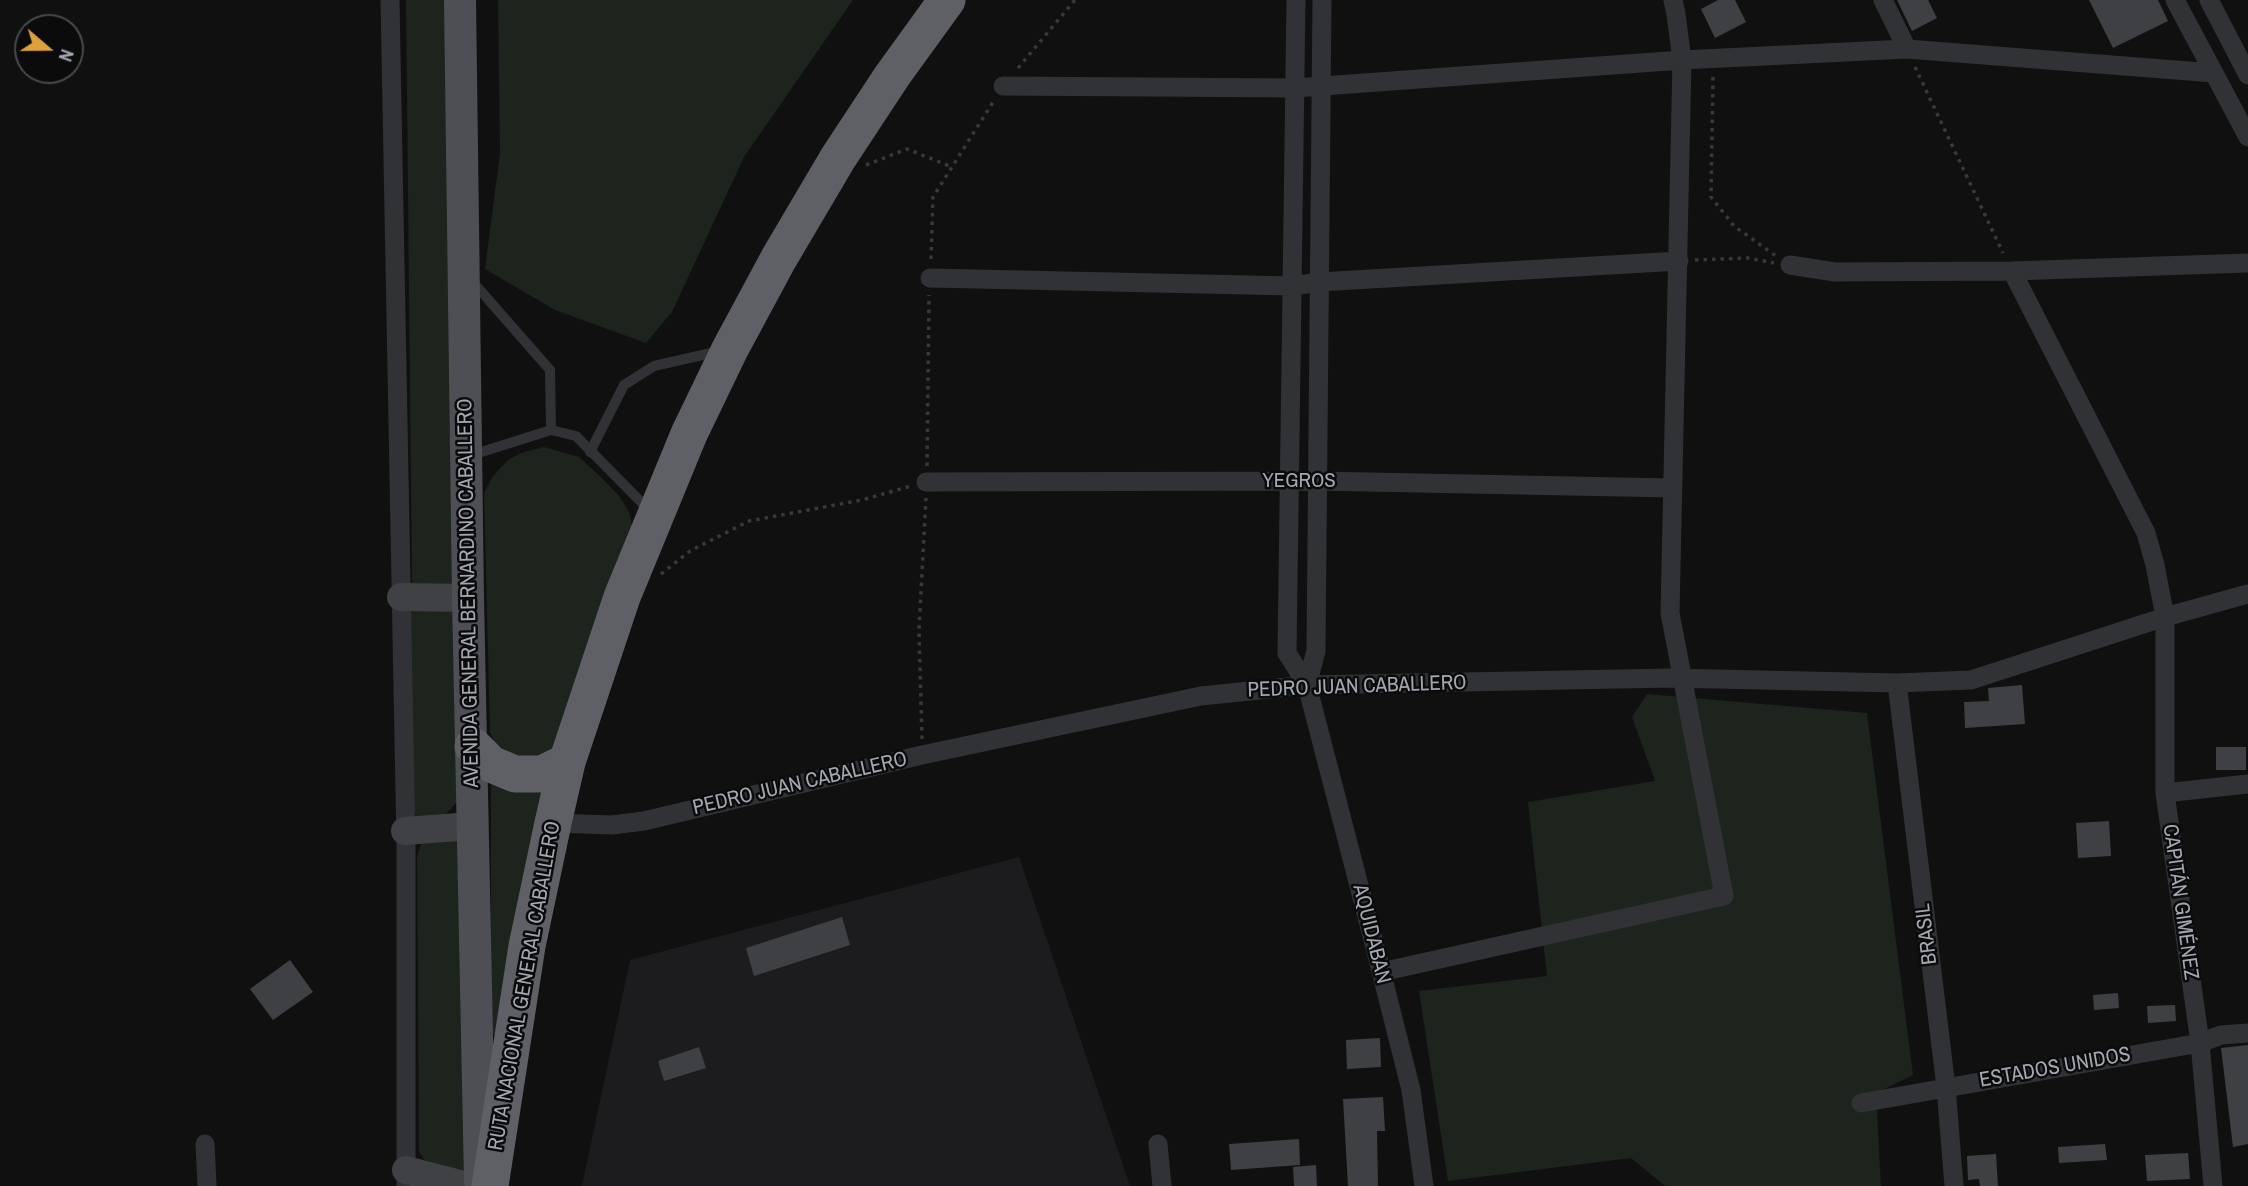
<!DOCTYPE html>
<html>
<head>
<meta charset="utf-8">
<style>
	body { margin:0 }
	#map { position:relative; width:2248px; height:1186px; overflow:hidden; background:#101011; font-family:"Archivo Narrow",sans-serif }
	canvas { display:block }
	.north { position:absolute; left:14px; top:14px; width:70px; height:70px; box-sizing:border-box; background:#0b0b0c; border:2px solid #47494e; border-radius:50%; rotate:110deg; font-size:19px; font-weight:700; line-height:28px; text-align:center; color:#a2a7b0 }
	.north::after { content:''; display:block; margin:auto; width:24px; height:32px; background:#dda23b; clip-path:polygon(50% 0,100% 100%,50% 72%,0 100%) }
</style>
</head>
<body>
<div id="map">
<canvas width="2248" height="1186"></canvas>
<div class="north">N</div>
</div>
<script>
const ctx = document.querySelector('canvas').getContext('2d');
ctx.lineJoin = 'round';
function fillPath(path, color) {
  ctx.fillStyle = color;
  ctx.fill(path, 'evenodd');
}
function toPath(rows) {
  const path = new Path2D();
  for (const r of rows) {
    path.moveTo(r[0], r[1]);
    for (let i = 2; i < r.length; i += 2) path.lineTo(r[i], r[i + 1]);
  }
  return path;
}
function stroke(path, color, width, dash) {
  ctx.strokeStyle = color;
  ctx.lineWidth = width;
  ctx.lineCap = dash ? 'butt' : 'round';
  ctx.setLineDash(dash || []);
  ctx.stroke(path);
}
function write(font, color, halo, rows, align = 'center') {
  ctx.font = font + ' "Archivo Narrow",sans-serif';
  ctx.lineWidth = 5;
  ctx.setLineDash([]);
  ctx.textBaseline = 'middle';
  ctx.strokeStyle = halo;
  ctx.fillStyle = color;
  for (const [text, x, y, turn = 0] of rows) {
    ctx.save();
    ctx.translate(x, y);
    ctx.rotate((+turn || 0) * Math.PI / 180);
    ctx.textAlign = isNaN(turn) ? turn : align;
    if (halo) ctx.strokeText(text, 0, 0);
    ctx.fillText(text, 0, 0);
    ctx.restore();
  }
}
fillPath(toPath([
	[1019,857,1130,1186,582,1186,630,960]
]), '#1c1c1e');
fillPath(toPath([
	[406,0,446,0,454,586,412,584],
	[498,0,853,0,744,157,672,312,646,343,555,310,485,269,500,153],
	[544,447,579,457,602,478,620,497,630,514,633,532,568,735,545,757,528,758,509,753,495,743,490,732,484,493,493,476,508,460,521,453],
	[413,609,450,609,456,615,459,786,456,803,447,813,433,820,417,817,411,809,406,619],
	[1647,694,1867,713,1913,1075,1876,1093,1881,1186,1665,1186,1631,1158,1448,1181,1419,991,1547,976,1528,802,1655,781,1632,717],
	[494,776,552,786,500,1036,493,1034,491,1022,491,785],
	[458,832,465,1172,428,1165,419,1152,417,856,421,845,427,838]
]), '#1d231d');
fillPath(toPath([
	[1718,0,1735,0,1746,22,1715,38,1701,9],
	[1897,0,1928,0,1937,18,1912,31],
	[2089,0,2158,0,2168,21,2113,48],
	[2022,685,2025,724,1965,728,1964,702,1989,701,1988,688],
	[2216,747,2246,747,2246,770,2216,770],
	[2109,821,2111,856,2078,858,2076,823],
	[842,917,850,945,754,976,746,948],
	[290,960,313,992,273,1020,250,989],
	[2118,993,2119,1008,2094,1010,2093,995],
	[2175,1005,2176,1021,2148,1023,2147,1006],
	[1380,1038,1381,1067,1347,1069,1346,1040],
	[2248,1045,2248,1144,2233,1147,2221,1048],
	[699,1047,706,1068,664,1081,658,1061],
	[1383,1097,1385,1131,1377,1131,1378,1186,1348,1186,1343,1099],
	[1299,1139,1300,1165,1231,1170,1229,1144],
	[2105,1144,2107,1160,2059,1163,2058,1147],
	[2188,1153,2190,1179,2147,1181,2145,1155],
	[1996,1154,1998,1186,1980,1186,1979,1179,1968,1180,1967,1156],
	[1316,1165,1317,1186,1294,1186,1293,1167]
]), '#3f4044');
stroke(toPath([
	[1915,67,2003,253],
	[1018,68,1075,0],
	[1713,77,1711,197,1734,226,1776,256],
	[866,165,907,149,952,167],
	[931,259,933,197,995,99],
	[1695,260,1748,258,1774,263],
	[927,466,929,295],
	[661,574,690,551,749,521,862,500,911,486],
	[922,739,919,630,926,498]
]), '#37393c', 3.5, [3.5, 5]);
stroke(toPath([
	[472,281,550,370,551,430],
	[590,452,624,385,654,366,720,351],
	[472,455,551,430,576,436,649,510]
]), '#313235', 10);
stroke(toPath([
	[390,0,406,845,406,1186],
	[1296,0,1287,653,1307,685,1376,951,1411,1090,1424,1186],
	[1883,0,1907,49],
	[2175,0,2248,137],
	[2209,0,2248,75],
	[1003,86,1295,88,1682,60,1907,49,2214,73],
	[1790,265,1835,272,2012,271,2248,263],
	[2012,271,2146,533,2155,565,2165,617,2165,793,2200,1043,2213,1186],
	[930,278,1293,286,1319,282,1679,261],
	[926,482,1317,481,1672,488],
	[1897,683,1946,1087,1954,1186],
	[1307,685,1316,651,1322,0],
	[2165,793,2248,784],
	[553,823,612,825,644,821,922,755,1201,696,1307,685,1671,678,1897,683,1971,680,2165,617,2248,594],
	[1381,972,1724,896,1670,613,1682,60,1676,14,1673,0],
	[1861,1103,2200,1043,2221,1035,2248,1033],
	[205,1144,207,1186],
	[1158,1144,1162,1186]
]), '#313235', 19);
stroke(toPath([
	[401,597,468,598],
	[405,831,472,826],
	[406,1170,468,1186]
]), '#3f4145', 28);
stroke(toPath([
	[460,0,468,598,480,1181]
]), '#4d4f54', 32);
stroke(toPath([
	[473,746,491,764,515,774,542,774,567,762],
	[490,1186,527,946,553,823,567,762,622,597,689,434,730,349,779,258,838,158,892,76,947,0]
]), '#5e6066', 37);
write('21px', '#a2a7b0', '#0b0b0c', [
	["YEGROS",1299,481],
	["AVENIDA GENERAL BERNARDINO CABALLERO",469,593,-91],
	["PEDRO JUAN CABALLERO",1357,687,-2],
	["PEDRO JUAN CABALLERO",800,784,-13],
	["CAPITÁN GIMÉNEZ",2180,902,82],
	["AQUIDABAN",1371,934,76],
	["BRASIL",1927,934,-97],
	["RUTA NACIONAL GENERAL CABALLERO",525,986,-80],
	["ESTADOS UNIDOS",2055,1068,-10]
]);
</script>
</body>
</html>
